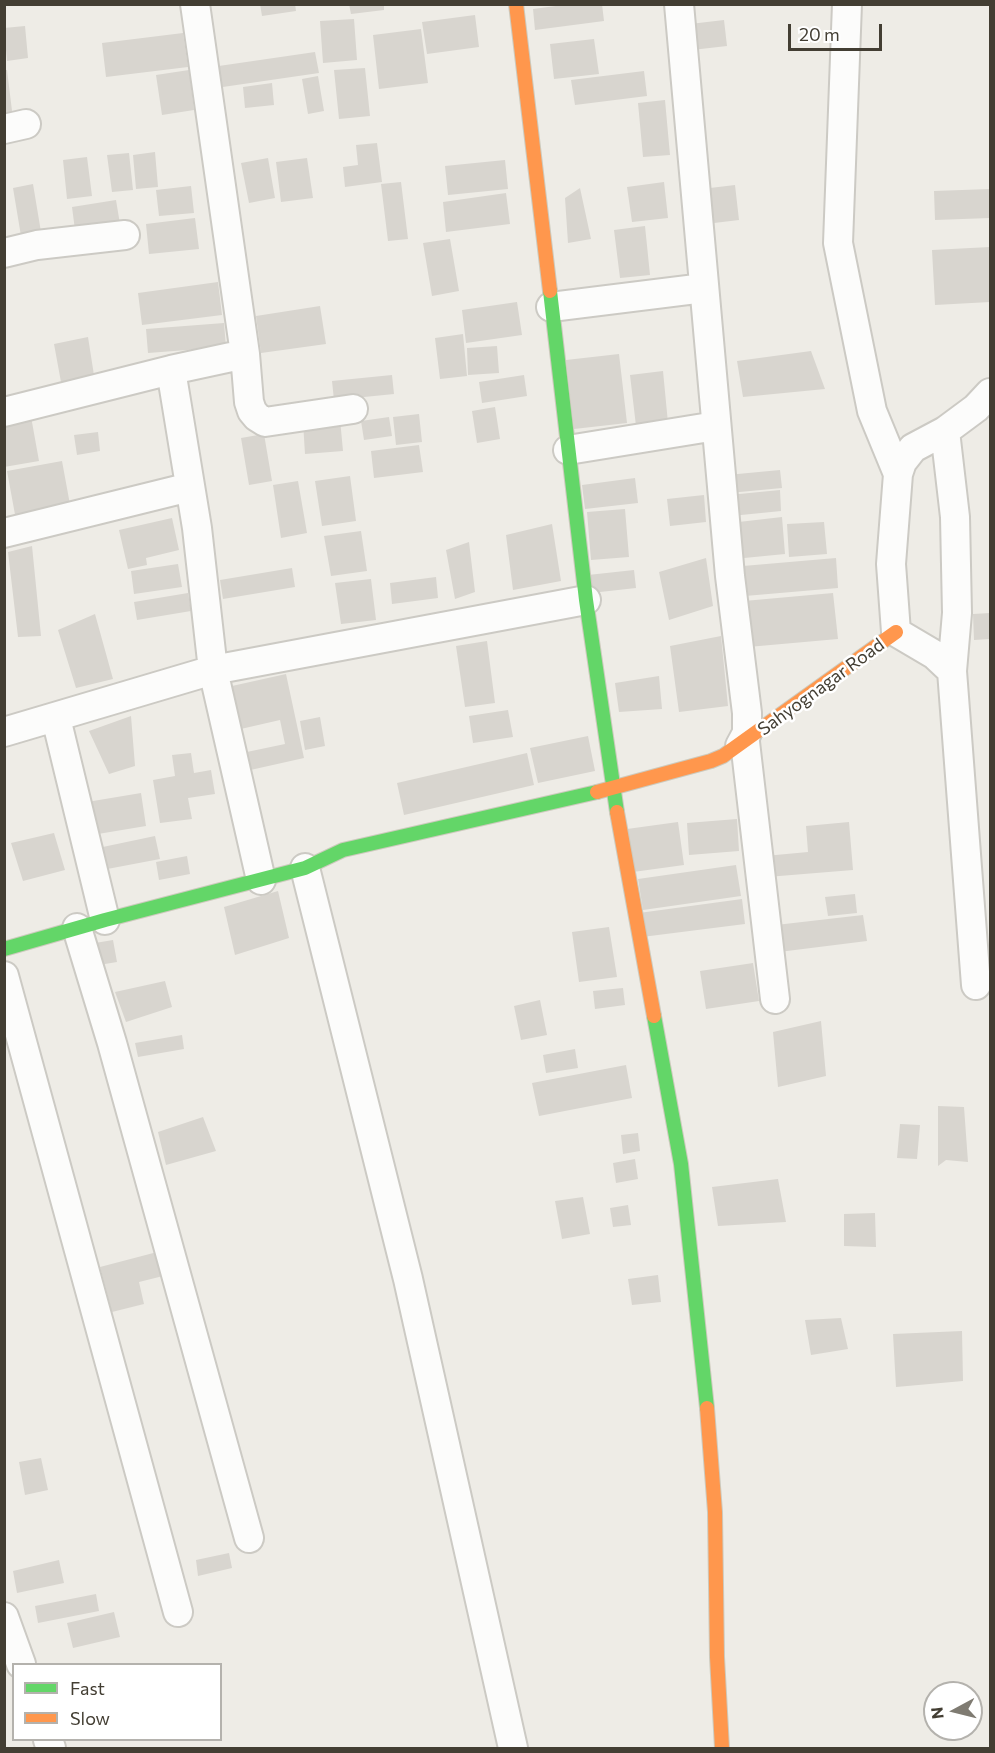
<!DOCTYPE html>
<html>
<head>
<meta charset="utf-8">
<style>
	body { margin:0 }
	#map { position:relative; width:995px; height:1753px; overflow:hidden; background:#eeece6; font-family:Commissioner,sans-serif }
	canvas { display:block }
	.frame { position:absolute; inset:0; border:6px solid #433e33; pointer-events:none }
	.legend { position:absolute; left:12px; top:1663px; width:210px; height:78px; box-sizing:border-box; background:#fff; border:2px solid #b4b2ad; margin:0; padding:8px 10px; list-style:none; font-size:18px; color:#433e33 }
	.legend li { display:flex; align-items:center; gap:12px; height:30px }
	.legend b { width:30px; border:2px solid #b4b2ad }
	.north { position:absolute; left:923px; top:1681px; width:60px; height:60px; box-sizing:border-box; background:#fff; border:2px solid #b4b2ad; border-radius:50%; rotate:263deg; font-size:16px; font-weight:700; line-height:24px; text-align:center; color:#433e33 }
	.north::after { content:''; display:block; margin:auto; width:21px; height:27px; background:#7f7b72; clip-path:polygon(50% 0,100% 100%,50% 72%,0 100%) }
	.scale { position:absolute; left:788px; top:24px; width:94px; height:27px; box-sizing:border-box; border:3px solid #433e33; border-top:0; padding-left:8px; font-size:18px; line-height:21px; white-space:nowrap; color:#433e33; -webkit-text-stroke:4px #fff; paint-order:stroke }
</style>
</head>
<body>
<div id="map">
<canvas width="995" height="1753"></canvas>
<div class="frame"></div>
<ul class="legend">
<li><b style="height:8px;background:#63d668"></b>Fast</li>
<li><b style="height:8px;background:#ff974d"></b>Slow</li>
</ul>
<div class="north">N</div>
<div class="scale">20 m</div>
</div>
<script>
const ctx = document.querySelector('canvas').getContext('2d');
ctx.lineJoin = 'round';
function fillPath(path, color) {
  ctx.fillStyle = color;
  ctx.fill(path, 'evenodd');
}
function toPath(rows) {
  const path = new Path2D();
  for (const r of rows) {
    path.moveTo(r[0], r[1]);
    for (let i = 2; i < r.length; i += 2) path.lineTo(r[i], r[i + 1]);
  }
  return path;
}
function stroke(path, color, width, dash) {
  ctx.strokeStyle = color;
  ctx.lineWidth = width;
  ctx.lineCap = dash ? 'butt' : 'round';
  ctx.setLineDash(dash || []);
  ctx.stroke(path);
}
function write(font, color, halo, rows, align = 'center') {
  ctx.font = font + ' Commissioner,sans-serif';
  ctx.lineWidth = 5;
  ctx.setLineDash([]);
  ctx.textBaseline = 'middle';
  ctx.strokeStyle = halo;
  ctx.fillStyle = color;
  for (const [text, x, y, turn = 0] of rows) {
    ctx.save();
    ctx.translate(x, y);
    ctx.rotate((+turn || 0) * Math.PI / 180);
    ctx.textAlign = isNaN(turn) ? turn : align;
    if (halo) ctx.strokeText(text, 0, 0);
    ctx.fillText(text, 0, 0);
    ctx.restore();
  }
}
fillPath(toPath([
	[260,4,295,4,296,11,262,16],
	[349,4,384,4,384,10,351,14],
	[571,4,602,4,604,21,535,30,533,9],
	[475,15,479,47,427,54,422,22],
	[354,19,357,60,323,63,320,21],
	[724,20,727,46,692,50,690,24],
	[25,26,28,58,7,61,4,28],
	[421,29,428,83,379,89,373,35],
	[183,33,188,67,106,77,102,43],
	[594,39,599,74,554,79,550,44],
	[315,52,319,73,209,89,205,68],
	[365,68,370,116,339,119,334,70],
	[4,70,7,70,13,119,4,120],
	[189,70,194,110,162,115,156,75],
	[644,71,647,96,575,105,571,80],
	[318,76,324,111,308,114,302,79],
	[272,83,274,105,245,108,243,87],
	[665,100,670,155,643,157,638,103],
	[377,143,382,182,345,187,343,167,358,165,356,145],
	[155,152,158,187,136,189,133,155],
	[129,153,133,190,112,192,107,155],
	[87,157,92,196,67,199,63,160],
	[268,158,275,198,249,203,241,163],
	[307,158,313,198,281,202,276,162],
	[505,160,508,189,448,195,445,166],
	[401,182,408,239,388,241,381,184],
	[664,182,668,218,632,222,627,187],
	[33,184,41,232,21,236,13,188],
	[735,185,739,220,714,223,710,188],
	[191,186,194,213,159,216,156,190],
	[580,188,591,239,568,243,565,198],
	[990,189,990,218,935,220,934,191],
	[506,193,510,224,446,232,443,202],
	[116,200,120,224,75,230,72,207],
	[195,218,199,249,149,254,146,224],
	[645,226,650,275,620,278,614,230],
	[450,239,459,291,432,296,423,243],
	[990,247,990,302,935,305,932,250],
	[218,282,222,315,142,325,138,293],
	[517,302,522,335,466,343,462,310],
	[320,306,326,344,261,353,256,316],
	[224,323,226,347,148,353,146,329],
	[463,334,467,376,440,379,435,338],
	[88,337,96,388,63,393,54,344],
	[497,346,499,373,468,375,467,348],
	[811,351,825,389,743,397,737,361],
	[619,354,627,423,574,429,566,360],
	[663,371,668,423,636,426,630,375],
	[392,375,394,394,334,400,332,381],
	[524,375,527,396,482,403,479,382],
	[495,407,500,439,477,443,472,411],
	[30,411,39,461,4,467,4,416],
	[419,414,422,442,396,445,393,417],
	[389,417,392,436,364,440,361,421],
	[340,419,343,451,305,454,303,422],
	[98,432,100,451,77,455,74,435],
	[264,434,272,481,249,485,241,438],
	[419,445,423,472,374,478,371,451],
	[62,461,71,510,16,520,7,471],
	[780,470,782,488,729,493,727,475],
	[350,476,356,521,322,526,315,481],
	[635,478,638,503,585,509,582,485],
	[298,481,307,533,281,538,273,485],
	[780,490,781,511,731,516,729,495],
	[704,495,706,522,670,526,667,499],
	[625,509,629,557,591,560,587,512],
	[782,517,785,554,734,559,730,523],
	[172,518,179,550,146,558,147,565,128,569,119,530],
	[824,522,827,554,789,557,787,524],
	[552,524,561,581,513,590,506,535],
	[361,531,367,571,331,576,324,536],
	[469,542,475,592,455,599,446,550],
	[32,546,41,636,18,637,8,552],
	[706,558,713,606,669,620,659,572],
	[836,558,838,588,745,596,743,566],
	[178,564,182,587,134,594,131,571],
	[292,568,295,587,223,599,220,580],
	[634,570,636,588,591,593,588,575],
	[436,577,438,598,392,604,390,583],
	[371,579,376,620,341,624,335,583],
	[188,593,191,611,137,620,134,602],
	[833,593,838,639,748,647,744,601],
	[990,613,990,639,974,640,973,614],
	[95,614,113,679,76,688,58,630],
	[721,636,728,706,679,712,670,646],
	[487,641,495,703,465,707,456,646],
	[286,674,304,758,246,771,242,753,285,744,280,720,232,731,223,688],
	[659,676,662,709,619,712,615,683],
	[508,710,513,737,473,743,469,716],
	[131,716,135,766,109,774,89,731],
	[320,717,325,746,305,750,300,721],
	[588,736,595,771,538,783,530,748],
	[191,753,194,773,211,770,215,794,188,798,192,819,160,823,153,780,175,776,172,755],
	[527,753,534,785,404,815,397,783],
	[141,793,146,826,92,835,87,802],
	[737,819,739,851,689,855,687,823],
	[678,822,684,865,633,872,627,829],
	[849,822,853,870,767,877,765,856,808,852,806,826],
	[54,833,65,870,23,881,11,843],
	[155,836,160,859,102,870,98,848],
	[187,856,190,874,159,880,156,862],
	[736,865,741,896,643,910,638,879],
	[278,891,289,938,235,955,224,907],
	[855,894,857,913,828,916,825,897],
	[742,899,745,924,642,937,639,913],
	[863,915,867,941,779,952,776,925],
	[609,927,617,977,579,982,572,932],
	[113,940,117,962,99,965,95,943],
	[753,963,759,1001,706,1009,700,971],
	[165,981,172,1007,126,1022,115,992],
	[623,988,625,1005,595,1009,593,991],
	[540,1000,547,1035,521,1040,514,1006],
	[821,1021,826,1076,778,1087,773,1032],
	[182,1035,184,1049,138,1057,135,1043],
	[575,1049,578,1068,546,1073,543,1055],
	[626,1065,632,1098,539,1116,532,1083],
	[938,1106,964,1107,968,1162,946,1160,938,1166],
	[203,1117,216,1151,166,1165,158,1132],
	[900,1124,920,1125,917,1159,897,1158],
	[638,1133,640,1151,623,1154,621,1135],
	[635,1159,638,1179,616,1183,613,1163],
	[778,1179,786,1222,718,1226,712,1187],
	[583,1197,590,1234,562,1239,555,1201],
	[628,1205,631,1225,613,1227,610,1208],
	[875,1213,876,1247,844,1246,844,1214],
	[161,1251,167,1275,139,1282,144,1304,112,1312,100,1267],
	[658,1275,661,1302,632,1305,628,1279],
	[841,1318,848,1349,811,1355,805,1320],
	[962,1331,963,1381,896,1387,893,1334],
	[41,1458,48,1490,25,1495,19,1462],
	[229,1553,232,1568,198,1576,196,1560],
	[59,1560,64,1583,17,1593,13,1571],
	[96,1594,99,1611,38,1623,35,1606],
	[114,1612,120,1637,73,1648,67,1623]
]), '#d8d5cf');
const street = toPath([
	[195,4,245,354,249,402,252,411,257,417,265,422,353,409],
	[679,4,730,576,747,713,747,733,740,746],
	[847,4,838,243,872,411,898,474],
	[4,129,26,124],
	[4,253,37,245,125,235],
	[551,307,704,288],
	[171,370,197,528,213,670,261,880],
	[4,412,171,370,245,354],
	[945,431,955,517,957,613,952,671],
	[568,450,716,426],
	[4,533,190,487],
	[56,718,105,920],
	[4,732,213,670,586,600],
	[745,742,775,999],
	[305,868,408,1279,513,1748],
	[77,928,112,1043,249,1538],
	[4,976,178,1612],
	[976,985,952,671,935,655,896,632,891,564,898,474,902,462,913,448,945,431,976,408,990,393],
	[4,1617,21,1664],
	[48,1740,51,1748]
]);
const fast = toPath([
	[550,291,586,600,617,812],
	[4,949,105,920,305,868,343,850,597,792],
	[654,1016,681,1164,707,1408]
]);
const slow = toPath([
	[516,4,550,291],
	[597,792,711,761,723,756,896,632],
	[617,812,654,1016],
	[707,1408,715,1512,717,1657,722,1748]
]);
stroke(street, '#cccac4', 32);
stroke(fast, '#cdcabd', 16);
stroke(slow, '#cdcabd', 16);
stroke(street, '#fcfcfb', 28);
stroke(fast, '#63d668', 14);
stroke(slow, '#ff974d', 14);
write('18px', '#433e33', '#fff', [
	["Sahyognagar Road",821,687,-36]
]);
</script>
</body>
</html>
